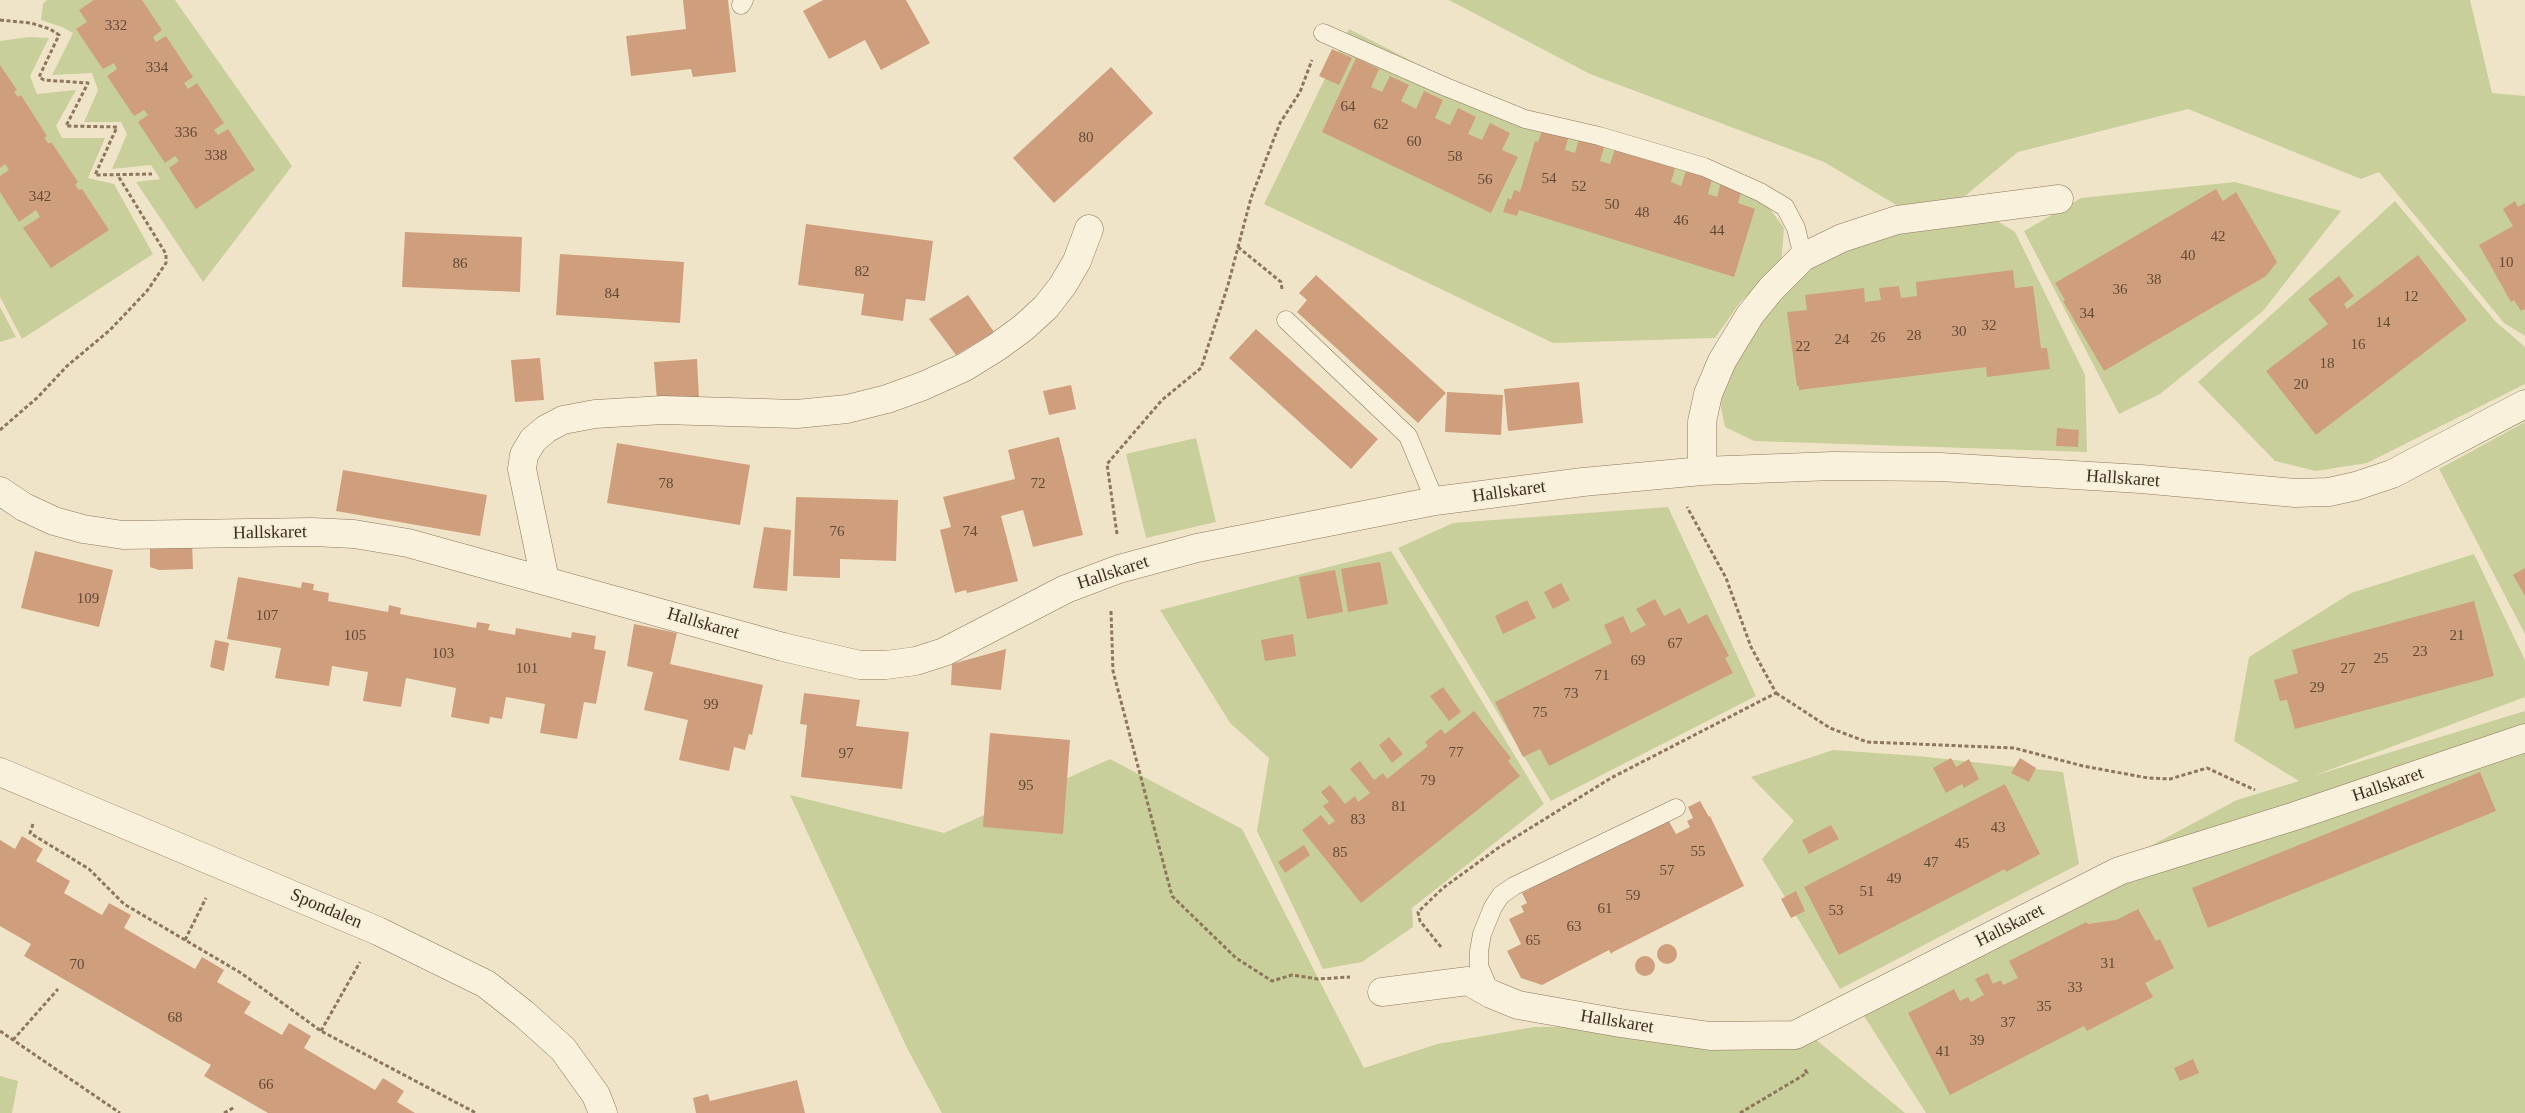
<!DOCTYPE html>
<html>
<head>
<meta charset="utf-8">
<style>
	body { margin:0 }
	canvas { display:block; background:#f0e4c8 }
</style>
</head>
<body>
<canvas width="2525" height="1113"></canvas>
<script>
const ctx = document.querySelector('canvas').getContext('2d');
ctx.lineJoin = 'round';
function fillPath(path, color) {
  ctx.fillStyle = color;
  ctx.fill(path, 'evenodd');
}
function toPath(rows) {
  const path = new Path2D();
  for (const r of rows) {
    if (r.length === 3) {
      path.moveTo(r[0] + r[2], r[1]);
      path.arc(r[0], r[1], r[2], 0, 2 * Math.PI);
      continue;
    }
    path.moveTo(r[0], r[1]);
    for (let i = 2; i < r.length; i += 2) path.lineTo(r[i], r[i + 1]);
  }
  return path;
}
function stroke(path, color, width, dash) {
  ctx.strokeStyle = color;
  ctx.lineWidth = width;
  ctx.lineCap = dash ? 'butt' : 'round';
  ctx.setLineDash(dash || []);
  ctx.stroke(path);
}
function write(font, color, halo, rows, align = 'center') {
  ctx.font = font + ' "Times New Roman",serif';
  ctx.lineWidth = 4;
  ctx.setLineDash([]);
  ctx.textBaseline = 'middle';
  ctx.strokeStyle = halo;
  ctx.fillStyle = color;
  for (const [text, x, y, turn = 0] of rows) {
    ctx.save();
    ctx.translate(x, y);
    ctx.rotate((+turn || 0) * Math.PI / 180);
    ctx.textAlign = isNaN(turn) ? turn : align;
    if (halo) ctx.strokeText(text, 0, 0);
    ctx.fillText(text, 0, 0);
    ctx.restore();
  }
}
fillPath(toPath([
	[47,0,175,0,292,166,203,282,136,182,160,179,151,165,112,169,127,134,121,122,84,122,98,90,92,73,52,75,73,33,62,27,41,20,43,4],
	[1449,0,2470,0,2492,93,2525,96,2525,336,2504,323,2379,172,2361,179,2188,109,2018,152,1930,225,1824,162,1590,74],
	[1349,29,1525,119,1741,175,1765,202,1784,228,1781,266,1741,301,1715,338,1553,343,1264,204],
	[29,37,49,38,30,76,37,94,76,90,56,126,62,138,105,138,88,178,114,184,153,254,22,339,0,297,0,41],
	[2235,182,2341,211,2263,311,2160,394,2119,414,2024,231,2081,198],
	[2395,201,2496,322,2525,347,2525,384,2367,463,2316,471,2275,461,2198,382],
	[1997,221,2015,232,2085,375,2087,452,1754,441,1725,427,1719,398,1736,364,1770,310,1802,272,1833,254,1911,229],
	[0,307,16,337,0,342],
	[2525,422,2525,634,2439,469],
	[1196,438,1216,522,1146,538,1126,454],
	[1668,507,1756,696,1551,801,1398,548,1453,523],
	[1391,551,1544,804,1412,908,1413,927,1362,962,1323,969,1257,831,1269,758,1230,723,1160,610],
	[2474,554,2525,660,2525,697,2313,776,2525,711,2525,1113,1926,1113,1864,1016,2115,889,2111,867,2237,800,2299,781,2234,741,2249,657,2351,593],
	[1833,750,1918,756,2063,772,2079,864,1840,989,1762,859,1794,821,1751,777],
	[1110,759,1242,829,1364,1068,1437,1044,1534,1027,1797,1024,1905,1113,942,1113,907,1048,790,795,944,833],
	[0,1076,18,1081,12,1113,0,1113]
]), '#c9cf9b');
fillPath(toPath([
	[94,0,142,0,162,30,153,37,156,42,166,36,193,77,184,83,188,89,197,83,224,123,214,130,218,135,228,129,255,170,196,209,169,168,179,161,175,156,165,163,138,122,148,115,144,110,134,116,107,76,117,69,114,63,103,69,76,29,87,22,79,10],
	[683,0,728,0,736,72,693,77,691,69,631,76,626,36,686,29],
	[823,0,906,0,930,43,881,70,865,40,829,59,803,11],
	[1332,49,1352,58,1339,85,1319,76],
	[1356,58,1379,69,1371,87,1382,92,1390,76,1409,85,1401,101,1416,109,1424,91,1443,100,1435,118,1450,125,1458,108,1476,117,1468,134,1482,140,1490,123,1510,133,1502,150,1518,157,1491,213,1322,132],
	[0,65,17,90,14,92,18,97,21,95,47,136,44,138,49,144,51,142,78,182,75,185,79,190,82,189,109,230,51,268,23,228,40,217,36,210,19,222,0,192,0,176,9,170,5,164,0,168],
	[1111,67,1153,113,1054,203,1013,158],
	[1543,128,1569,135,1565,150,1575,153,1579,139,1604,147,1600,161,1610,164,1615,149,1675,168,1671,182,1681,186,1686,171,1712,179,1708,194,1717,197,1721,182,1742,189,1738,203,1755,209,1734,277,1519,210,1517,216,1503,212,1508,198,1511,200,1514,190,1520,192,1535,141,1538,142],
	[2216,189,2223,201,2236,192,2277,262,2266,276,2104,371,2063,301,2065,300,2055,283],
	[2515,201,2518,207,2525,203,2525,309,2521,311,2514,300,2511,302,2479,245,2513,226,2503,209],
	[806,224,933,241,925,301,906,299,903,321,861,315,864,294,798,285],
	[405,232,522,237,520,292,402,287],
	[560,254,684,262,680,323,556,315],
	[2418,255,2467,320,2316,435,2266,371,2328,324,2308,299,2339,276,2354,296,2344,304,2347,309],
	[2013,270,2015,288,2033,286,2041,348,2047,348,2050,369,1987,377,1986,367,1799,390,1799,386,1797,386,1787,312,1807,310,1805,295,1864,288,1865,302,1881,300,1879,288,1899,286,1901,298,1917,296,1916,282],
	[1316,275,1446,393,1418,423,1297,312,1307,300,1299,293],
	[968,295,994,332,956,355,929,319],
	[1256,329,1378,439,1351,469,1229,358],
	[540,358,544,400,515,402,511,360],
	[697,359,699,398,657,401,654,362],
	[1579,382,1583,423,1508,431,1504,389],
	[1071,385,1076,409,1049,415,1043,391],
	[1447,392,1503,395,1501,435,1445,432],
	[2057,428,2079,430,2078,447,2056,446],
	[1059,437,1083,535,1033,547,1023,510,1001,516,1018,581,967,593,966,590,955,593,940,530,951,527,943,497,1015,479,1008,450],
	[617,443,750,465,740,525,607,503],
	[343,470,487,495,480,536,336,511],
	[796,497,898,500,896,561,840,559,840,578,793,576],
	[764,527,791,530,787,591,753,588],
	[192,543,193,569,159,570,150,567,150,545],
	[35,551,113,570,99,627,21,608],
	[1380,562,1388,604,1348,612,1341,569],
	[2525,568,2525,596,2513,575],
	[1335,570,1343,612,1307,619,1299,577],
	[238,577,301,588,302,582,314,584,313,590,329,593,328,601,388,612,389,605,401,608,400,614,476,628,477,622,490,624,488,630,515,635,516,628,571,638,572,632,596,636,594,649,606,651,596,704,584,702,577,739,540,733,545,704,506,697,502,719,490,717,489,724,451,717,456,688,406,678,401,707,363,701,368,672,332,666,329,686,275,678,281,648,227,639],
	[1561,583,1570,600,1553,609,1544,592],
	[1655,599,1664,616,1680,608,1688,624,1707,614,1729,656,1725,658,1733,673,1549,766,1540,749,1523,757,1495,702,1612,643,1604,625,1623,616,1631,633,1646,625,1636,609],
	[1527,600,1536,618,1503,634,1495,616],
	[2474,601,2494,676,2295,729,2287,700,2280,701,2274,680,2298,673,2292,650],
	[634,624,677,633,670,664,763,685,752,735,749,734,745,750,734,747,729,771,679,760,688,720,644,710,653,672,627,666],
	[1293,634,1296,656,1265,661,1261,640],
	[215,640,229,643,224,671,210,667],
	[1006,649,1001,690,951,685,952,664],
	[1443,687,1461,712,1449,721,1430,696],
	[804,693,860,700,856,726,909,732,902,789,801,777,807,725,800,724],
	[1474,711,1511,758,1508,761,1520,776,1361,903,1302,830,1321,815,1329,825,1335,821,1323,806,1329,802,1321,792,1330,785,1345,804,1355,796,1358,802,1370,793,1350,769,1360,761,1374,780,1383,773,1387,779,1428,746,1425,742,1441,729,1445,734],
	[990,733,1070,740,1063,834,983,827],
	[1389,737,1403,754,1392,763,1379,745],
	[1951,758,1956,767,1969,759,1979,779,1964,788,1962,784,1946,793,1933,768],
	[2020,758,2036,768,2029,782,2011,773],
	[2480,772,2496,811,2208,928,2192,888],
	[2005,784,2040,854,2006,872,2005,869,1839,955,1804,887],
	[1700,801,1709,817,1710,816,1744,886,1613,952,1611,954,1609,950,1542,985,1521,978,1507,951,1521,944,1509,919,1524,912,1521,906,1527,903,1522,893,1667,818,1676,834,1690,827,1687,821,1693,818,1688,807],
	[1831,825,1839,839,1809,854,1802,840],
	[22,836,43,849,36,861,70,881,64,893,102,915,109,903,131,915,124,928,195,969,202,957,224,970,217,982,251,1002,244,1013,282,1035,289,1023,311,1036,304,1048,375,1090,383,1078,404,1091,397,1102,415,1113,268,1113,204,1076,211,1065,24,956,31,944,0,926,0,840,15,849],
	[1304,845,1310,855,1285,873,1278,862],
	[1796,891,1805,911,1791,918,1781,899],
	[2138,909,2156,941,2160,939,2174,968,2145,983,2153,997,2087,1031,2084,1026,1950,1095,1908,1013,1954,989,1960,1001,1968,997,1971,1002,1984,995,1975,979,1988,973,1993,984,2001,980,2003,985,2018,978,2009,961,2086,922,2088,924,2116,920],
	[1667,954,10],
	[1645,966,10],
	[2193,1059,2199,1073,2180,1081,2174,1068],
	[797,1080,805,1113,696,1113,693,1098,708,1094,710,1101]
]), '#cf9f7d');
const lane = toPath([
	[741,5,744,0],
	[1323,33,1446,87,1525,119,1599,136,1704,167,1760,192,1785,207,1796,228,1803,257],
	[1286,320,1408,436,1435,501],
	[1491,994,1479,966,1479,951,1482,934,1493,907,1501,895,1514,886,1676,808]
]);
const street = toPath([
	[1702,471,1702,422,1708,394,1722,361,1750,315,1771,289,1803,257,1842,238,1897,220,2059,199],
	[0,491,24,507,54,521,83,529,123,535,312,532,354,534,408,543,783,647,860,665,886,665,916,661,944,652,1066,589,1119,569,1197,548,1435,501,1583,482,1702,471,1833,466,1940,467,2141,479,2295,493,2329,492,2356,486,2392,474,2525,404],
	[545,580,522,469,524,455,533,440,546,429,563,420,595,414,663,410,797,414,847,409,887,399,923,386,965,367,997,347,1023,328,1046,307,1063,285,1077,261,1089,229],
	[0,772,378,931,486,984,524,1014,563,1049,596,1095,603,1113],
	[1382,992,1468,981,1491,994,1518,1005,1620,1023,1710,1036,1795,1035,2119,871,2295,816,2525,738]
]);
stroke(lane, '#8d765c', 19);
stroke(street, '#8d765c', 29);
stroke(toPath([
	[0,20,31,23,50,29,59,35,39,77,44,80,88,83,66,126,117,127,95,175,152,174],
	[1238,247,1281,282,1282,289],
	[0,430,38,397,67,366,110,330,147,291,166,263,166,254,117,174],
	[1117,534,1107,464,1162,400,1201,368,1228,285,1251,198,1280,123,1300,92,1312,60],
	[1111,611,1113,671,1172,896,1236,958,1272,981,1292,975,1318,979,1350,977],
	[1776,693,1830,728,1867,742,2014,748,2083,766,2148,778,2170,779,2207,768,2255,790],
	[33,824,30,833,89,869,124,904,241,973,321,1031,476,1113],
	[185,940,206,898],
	[1441,947,1420,921,1418,912,1443,888,1498,848,1611,778,1776,693,1751,647,1726,578,1687,507],
	[0,1031,120,1113],
	[321,1031,360,962],
	[13,1040,58,989],
	[224,1113,235,1107],
	[1740,1113,1807,1073,1804,1068]
]), '#8d765c', 3, [4, 2.5]);
stroke(lane, '#faf1dc', 18);
stroke(street, '#faf1dc', 28);
write('15px', '#624a37', null, [
	["332",116,26],
	["334",157,68],
	["64",1348,107],
	["62",1381,125],
	["336",186,133],
	["80",1086,138],
	["60",1414,142],
	["338",216,156],
	["58",1455,157],
	["54",1549,179],
	["56",1485,180],
	["52",1579,187],
	["342",40,197],
	["50",1612,205],
	["48",1642,213],
	["46",1681,221],
	["44",1717,231],
	["42",2218,237],
	["40",2188,256],
	["10",2506,263],
	["86",460,264],
	["82",862,272],
	["38",2154,280],
	["36",2120,290],
	["84",612,294],
	["12",2411,297],
	["34",2087,314],
	["14",2383,323],
	["32",1989,326],
	["30",1959,332],
	["28",1914,336],
	["26",1878,338],
	["24",1842,340],
	["16",2358,345],
	["22",1803,347],
	["18",2327,364],
	["20",2301,385],
	["78",666,484],
	["72",1038,484],
	["76",837,532],
	["74",970,532],
	["109",88,599],
	["107",267,616],
	["105",355,636],
	["21",2457,636],
	["67",1675,644],
	["23",2420,652],
	["103",443,654],
	["25",2381,659],
	["69",1638,661],
	["101",527,669],
	["27",2348,669],
	["71",1602,676],
	["29",2317,688],
	["73",1571,694],
	["99",711,705],
	["75",1540,713],
	["77",1456,753],
	["97",846,754],
	["79",1428,781],
	["95",1026,786],
	["81",1399,807],
	["83",1358,820],
	["43",1998,828],
	["45",1962,844],
	["55",1698,852],
	["85",1340,853],
	["47",1931,863],
	["57",1667,871],
	["49",1894,879],
	["51",1867,892],
	["59",1633,896],
	["61",1605,909],
	["53",1836,911],
	["63",1574,927],
	["65",1533,941],
	["31",2108,964],
	["70",77,965],
	["33",2075,988],
	["35",2044,1007],
	["68",175,1018],
	["37",2008,1023],
	["39",1977,1041],
	["41",1943,1052],
	["66",266,1085]
]);
write('18px', '#3d2e20', '#f7eed8', [
	["Hallskaret",2123,479,4],
	["Hallskaret",1509,492,-8],
	["Hallskaret",270,533,-1],
	["Hallskaret",1113,573,-18],
	["Hallskaret",703,624,16],
	["Hallskaret",2388,785,-19],
	["Spondalen",326,909,23],
	["Hallskaret",2010,926,-27],
	["Hallskaret",1617,1022,9]
]);
</script>
</body>
</html>
